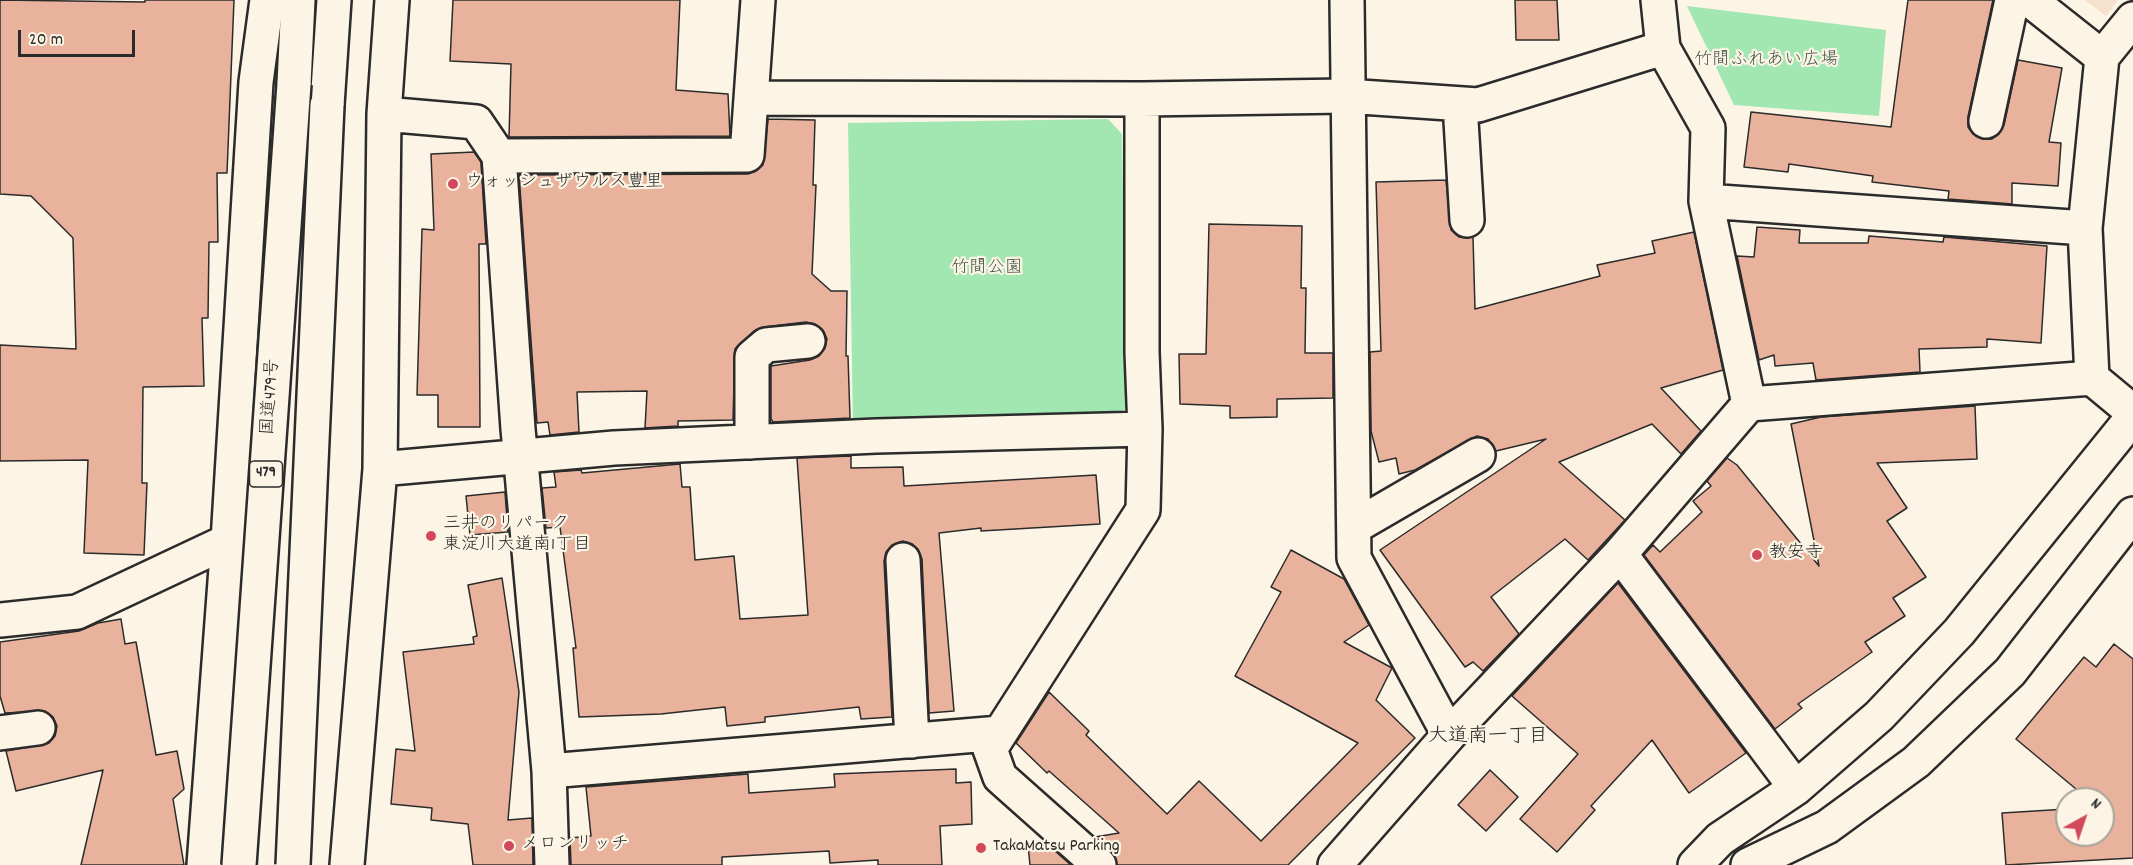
<!DOCTYPE html>
<html>
<head>
<meta charset="utf-8">
<style>
	body { margin:0 }
	#map { position:relative; width:2133px; height:865px; overflow:hidden; background:#fcf5e5; font-family:Dekko,sans-serif }
	canvas { display:block }
	.north { position:absolute; left:2055px; top:787px; width:60px; height:60px; box-sizing:border-box; background:#fcf5e5; border:2px solid #a8a49b; border-radius:50%; rotate:40deg; font-size:16px; font-weight:700; line-height:24px; text-align:center; color:#2b2b2b }
	.north::after { content:''; display:block; margin:auto; width:21px; height:27px; background:#d1495b; clip-path:polygon(50% 0,100% 100%,50% 72%,0 100%) }
	.scale { position:absolute; left:18px; top:30px; width:117px; height:27px; box-sizing:border-box; border:3px solid #2b2b2b; border-top:0; padding-left:8px; font-size:18px; line-height:21px; white-space:nowrap; color:#2b2b2b; -webkit-text-stroke:4px #fcf5e5; paint-order:stroke }
</style>
</head>
<body>
<div id="map">
<canvas width="2133" height="865"></canvas>
<div class="north">N</div>
<div class="scale">20 m</div>
</div>
<script>
const ctx = document.querySelector('canvas').getContext('2d');
ctx.lineJoin = 'round';
function fillPath(path, color) {
  ctx.fillStyle = color;
  ctx.fill(path, 'evenodd');
}
function toPath(rows) {
  const path = new Path2D();
  for (const r of rows) {
    path.moveTo(r[0], r[1]);
    for (let i = 2; i < r.length; i += 2) path.lineTo(r[i], r[i + 1]);
  }
  return path;
}
function stroke(path, color, width, dash) {
  ctx.strokeStyle = color;
  ctx.lineWidth = width;
  ctx.lineCap = dash ? 'butt' : 'round';
  ctx.setLineDash(dash || []);
  ctx.stroke(path);
}
function write(font, color, halo, rows, align = 'center') {
  ctx.font = font + ' Dekko,"Klee One",sans-serif';
  ctx.lineWidth = 4.5;
  ctx.setLineDash([]);
  ctx.textBaseline = 'middle';
  ctx.strokeStyle = halo;
  ctx.fillStyle = color;
  for (const [text, x, y, turn = 0] of rows) {
    ctx.save();
    ctx.translate(x, y);
    ctx.rotate((+turn || 0) * Math.PI / 180);
    ctx.textAlign = isNaN(turn) ? turn : align;
    if (halo) ctx.strokeText(text, 0, 0);
    ctx.fillText(text, 0, 0);
    ctx.restore();
  }
}
fillPath(toPath([
	[2085,0,2118,0,2106,16]
]), '#f6e1cf');
fillPath(toPath([
	[1687,6,1886,30,1879,116,1734,105],
	[1108,119,1122,134,1127,407,1114,421,853,425,848,123]
]), '#a2e6b1');
const building = toPath([
	[0,0,145,2,145,0,234,0,227,173,217,173,218,242,209,242,208,318,202,318,204,386,143,387,142,483,147,483,144,555,84,553,88,460,0,461,0,345,76,349,73,238,31,196,0,194,0,0],
	[453,0,680,0,676,90,728,94,730,136,509,137,511,64,450,61,453,0],
	[1515,0,1557,0,1559,40,1516,40,1515,0],
	[1908,0,1993,0,1968,117,1968,127,1973,134,1982,139,1992,139,1999,134,2004,125,2018,60,2062,68,2049,142,2061,143,2058,186,2012,183,2012,204,1948,199,1949,191,1872,182,1873,176,1789,164,1788,172,1744,167,1751,112,1891,127,1908,0],
	[768,119,815,120,813,185,816,185,812,274,831,291,847,291,846,356,848,356,850,418,773,422,771,419,771,366,810,360,819,356,825,348,827,339,823,330,815,324,806,322,764,327,754,331,735,349,733,420,678,421,678,426,645,428,647,391,577,392,579,432,550,435,548,422,537,423,519,175,748,174,756,171,763,165,768,119],
	[474,152,481,162,486,244,479,244,480,427,438,427,438,395,417,395,422,229,434,230,431,154,474,152],
	[1446,180,1451,230,1459,237,1473,237,1475,309,1600,276,1597,265,1655,253,1652,241,1694,232,1723,370,1661,388,1701,431,1681,454,1652,424,1559,462,1625,520,1588,560,1565,539,1491,597,1519,634,1483,671,1473,662,1465,667,1380,550,1546,439,1496,451,1488,439,1477,436,1415,470,1399,474,1396,458,1379,462,1371,431,1370,352,1381,351,1376,182,1446,180],
	[1209,224,1302,226,1301,288,1306,288,1305,353,1333,353,1333,398,1277,399,1277,417,1230,418,1230,406,1180,404,1179,354,1206,354,1209,224],
	[1757,227,1800,230,1799,243,1868,243,1869,236,1943,242,1944,237,2047,246,2041,343,1987,339,1987,347,1919,349,1920,372,1816,380,1813,363,1775,366,1774,355,1759,360,1737,256,1754,257,1757,227],
	[1975,406,1977,459,1877,463,1907,508,1887,521,1926,577,1893,598,1905,616,1865,642,1872,652,1798,704,1802,708,1775,729,1644,555,1653,545,1660,552,1702,512,1693,501,1711,486,1707,481,1727,458,1737,465,1819,566,1791,424,1821,417,1975,406],
	[851,456,851,468,903,467,904,486,1096,475,1100,524,981,531,981,528,939,533,954,711,929,713,922,559,918,549,912,544,903,541,892,545,886,552,884,561,892,717,861,719,859,707,765,717,765,722,727,726,725,707,661,714,579,717,573,648,576,648,560,527,546,528,542,488,556,487,554,472,581,470,582,473,680,464,682,487,690,487,695,560,734,556,740,619,808,615,797,458,851,456],
	[505,492,508,532,470,535,466,496,505,492],
	[1291,550,1344,579,1369,625,1344,642,1392,668,1376,700,1415,738,1288,865,1117,865,1112,851,1095,837,1119,833,1049,771,1047,773,1016,743,1049,692,1089,731,1086,735,1167,814,1199,781,1261,841,1358,743,1235,676,1281,592,1271,587,1291,550],
	[502,578,519,692,508,820,532,818,533,865,473,865,468,824,431,820,432,808,391,804,396,749,415,751,403,652,474,644,473,637,477,636,468,585,502,578],
	[1618,583,1746,753,1689,793,1652,740,1591,806,1595,810,1557,852,1520,819,1578,754,1512,696,1618,583],
	[121,619,125,644,136,642,156,755,177,751,184,789,173,799,184,865,81,865,103,770,16,791,6,751,49,743,55,736,57,726,53,717,45,711,5,713,0,696,0,642,79,631,98,623,121,619],
	[2114,644,2133,659,2133,858,2006,865,2002,813,2067,809,2067,835,2103,835,2103,799,2088,799,2016,739,2084,657,2096,667,2114,644],
	[956,769,956,783,971,782,972,824,940,826,942,865,878,865,878,860,830,863,829,851,722,857,722,865,571,865,570,838,591,836,586,787,748,774,749,793,835,787,834,774,956,769],
	[1490,770,1518,797,1486,831,1458,805,1490,770],
	[1046,843,1071,865,1030,865,1028,845,1046,843]
]);
fillPath(building, '#e8b29c');
stroke(building, '#2b2b2b', 1.5);
const minor = toPath([
	[1347,0,1354,558,1449,735],
	[1658,0,1663,48,1708,128,1706,201,1749,404],
	[2030,0,2102,57],
	[753,98,1142,99,1346,96,1478,105,1663,48],
	[1460,104,1467,220],
	[384,114,476,122,499,156,518,429,549,771,552,865],
	[1986,121,2012,0],
	[499,156,747,155,758,0],
	[1706,201,2085,228],
	[2092,378,2085,228,2102,57,2133,19],
	[752,442,752,357,766,345,808,341],
	[380,469,614,448,876,436,1145,429],
	[1354,527,1478,455],
	[1620,554,1796,788],
	[903,560,912,741],
	[0,620,77,612,228,541],
	[0,733,38,728],
	[549,771,1000,733],
	[204,865,228,541,256,82,267,0],
	[347,865,380,469,384,114,392,0],
	[1099,865,1000,777,990,749,1143,510,1145,429,1142,352,1142,99],
	[1335,865,1449,735,1620,554,1749,404,2092,378,2133,412],
	[1695,865,1720,839,1796,788,1879,716,1959,632,2133,417],
	[1748,865,1827,827,1916,762,2010,672,2133,514]
]);
const highway = toPath([
	[294,84,298,0],
	[327,105,334,0]
]);
stroke(minor, '#2b2b2b', 38);
stroke(highway, '#2b2b2b', 38);
stroke(minor, '#fcf5e5', 33);
stroke(highway, '#fcf5e5', 33);
const highwayBridge = toPath([
	[239,865,294,84],
	[293,865,327,105]
]);
stroke(highwayBridge, '#2b2b2b', 38, []);
stroke(highwayBridge, '#fcf5e5', 33);
for (const [x, y, r, color] of [
	[453,184,6,"#d1495b"],
	[431,536,6,"#d1495b"],
	[1757,555,6,"#d1495b"],
	[509,846,6,"#d1495b"],
	[981,848,6,"#d1495b"]
]) {
  const dot = new Path2D();
  dot.arc(x, y, r, 0, 2 * Math.PI);
  ctx.fillStyle = color;
  ctx.fill(dot);
  stroke(dot, '#fcf5e5', 2);
}
for (const [x, y, w] of [
	[266,474,33]
]) {
  const box = new Path2D();
  box.roundRect(x - w / 2, y - 13, w, 26, 4.5);
  ctx.fillStyle = '#fcf5e5';
  ctx.fill(box);
  stroke(box, '#2b2b2b', 1.5);
}
write('bold 16px', '#2b2b2b', null, [
	["479",266,474]
]);
write('18px', '#495a4c', '#fcf5e5', [
	["竹間ふれあい広場",1766,62],
	["竹間公園",987,270]
]);
write('18px', '#2b2b2b', '#fcf5e5', [
	["ウォッシュザウルス豊里",465,184],
	["三井のリパーク",443,526],
	["東淀川大道南1丁目",443,547],
	["教安寺",1769,555],
	["メロンリッチ",521,846],
	["TakaMatsu Parking",993,848]
], 'left');
write('18px', '#2b2b2b', '#fcf5e5', [
	["国道479号",272,397,-86]
]);
write('20px', '#2b2b2b', '#fcf5e5', [
	["大道南一丁目",1488,738]
]);
</script>
</body>
</html>
